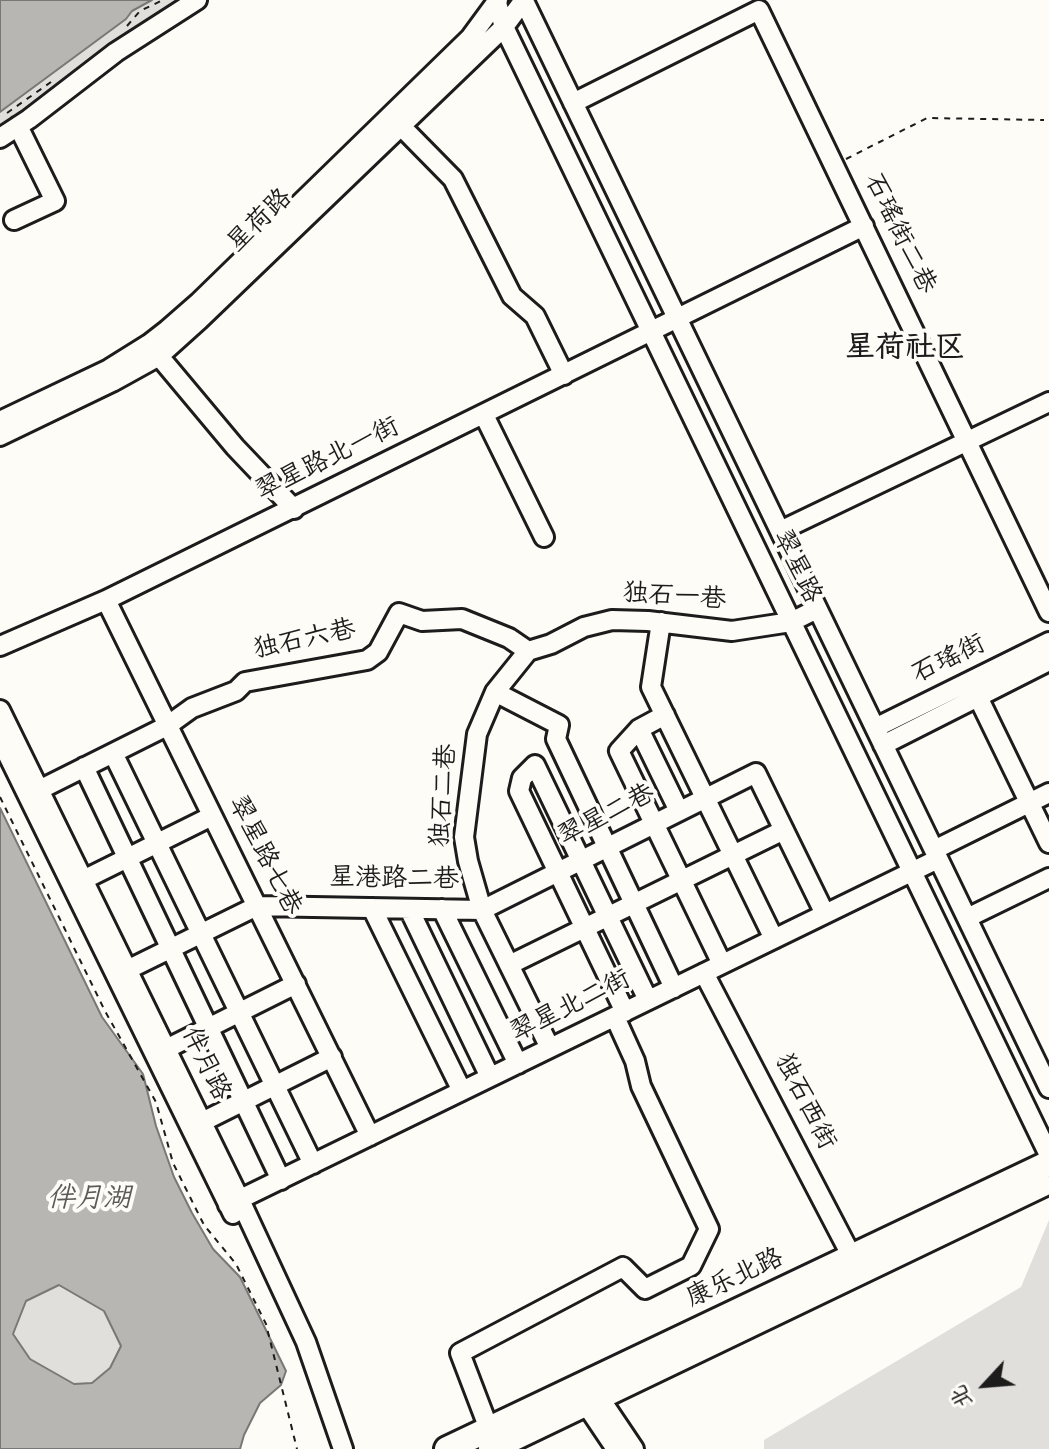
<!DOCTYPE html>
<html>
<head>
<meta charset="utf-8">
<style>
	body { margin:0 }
	#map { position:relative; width:1049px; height:1449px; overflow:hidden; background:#fdfcf7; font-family:Dekko,"LXGW WenKai TC",sans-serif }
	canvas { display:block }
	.north { position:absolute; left:945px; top:1345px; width:80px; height:80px; -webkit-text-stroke:6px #fdfcf7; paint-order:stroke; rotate:244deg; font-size:22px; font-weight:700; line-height:32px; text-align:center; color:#1c1c1c }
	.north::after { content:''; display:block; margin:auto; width:28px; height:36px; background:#1c1c1c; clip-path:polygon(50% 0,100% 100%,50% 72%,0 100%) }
</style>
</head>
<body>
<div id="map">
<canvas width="1049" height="1449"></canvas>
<div class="north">北</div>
</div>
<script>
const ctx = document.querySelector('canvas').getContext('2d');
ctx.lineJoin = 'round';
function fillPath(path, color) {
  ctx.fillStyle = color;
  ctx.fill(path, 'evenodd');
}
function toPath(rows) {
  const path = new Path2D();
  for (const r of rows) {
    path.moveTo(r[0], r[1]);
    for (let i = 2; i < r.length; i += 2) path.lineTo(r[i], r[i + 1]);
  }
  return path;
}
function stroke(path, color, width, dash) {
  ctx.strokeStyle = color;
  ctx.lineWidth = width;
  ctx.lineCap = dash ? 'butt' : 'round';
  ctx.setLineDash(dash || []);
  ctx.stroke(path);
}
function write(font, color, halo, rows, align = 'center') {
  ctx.font = font + ' Dekko,"LXGW WenKai TC",sans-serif';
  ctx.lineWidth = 8;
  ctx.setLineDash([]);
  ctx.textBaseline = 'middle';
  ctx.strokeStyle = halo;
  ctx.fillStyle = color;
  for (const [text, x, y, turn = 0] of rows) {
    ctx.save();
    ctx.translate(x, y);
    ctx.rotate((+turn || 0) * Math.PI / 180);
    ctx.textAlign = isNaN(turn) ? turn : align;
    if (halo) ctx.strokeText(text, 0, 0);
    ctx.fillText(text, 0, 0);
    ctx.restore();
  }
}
fillPath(toPath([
	[152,0,190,0,0,130,0,112,125,19,132,11],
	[1049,1220,1049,1449,764,1449,764,1440,1021,1287],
	[59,1285,104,1311,121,1346,110,1368,93,1383,75,1384,30,1359,13,1333,26,1301]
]), '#e0dfdb');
const water = toPath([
	[0,0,152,0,132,11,126,19,0,112,0,0],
	[0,808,102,1017,143,1074,156,1126,174,1177,192,1213,213,1249,240,1277,286,1371,281,1385,260,1403,244,1435,240,1449,0,1449,0,808],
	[59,1285,104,1311,121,1346,110,1368,92,1383,74,1384,30,1359,13,1334,26,1301,59,1285]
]);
fillPath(water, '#b7b6b2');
stroke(water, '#797876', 2);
const minor = toPath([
	[524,1,1049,1088],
	[497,3,504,27,1049,1155],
	[573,103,759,10,1049,612],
	[393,118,453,179,512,296,535,316,564,375],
	[0,138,29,119,116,52,197,0],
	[14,220,55,201,18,126],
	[153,349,235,447,294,509],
	[484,415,544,537],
	[0,421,109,369,149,344,167,330,199,302,470,38,498,0],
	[0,436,112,382,159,356,199,320,504,27,524,0],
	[780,531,1049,402],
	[106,600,370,1136],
	[661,622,651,687,774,939],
	[0,646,106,600,864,226],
	[528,651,495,692,477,734,464,837,468,861,482,910,550,1048],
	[528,651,551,644,584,627,612,620,648,621,732,631,791,622,817,609],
	[495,692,559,725,556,739,674,988],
	[978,697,1049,843],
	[0,710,240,1200,306,1342,343,1449],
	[665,715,639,729,619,751,722,964],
	[875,728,1049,642],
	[639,729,679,811],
	[0,739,233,1214],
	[883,745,1049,661],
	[113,753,313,1164],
	[84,767,281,1180],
	[39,790,167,726,192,708,236,691,245,682,367,660,378,652,399,613,422,621,462,619,509,638,528,651],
	[934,850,1049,793],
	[83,880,212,816],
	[372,908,462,1091],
	[409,909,490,1077],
	[442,909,518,1064],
	[967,918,1049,878],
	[509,965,784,830],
	[127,970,257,906,482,910,756,773,825,914],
	[704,973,852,1257],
	[625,1012,519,791,522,778,535,765,648,1000],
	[166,1049,296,984],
	[202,1122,332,1057],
	[228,1205,938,859],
	[593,1388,634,1449],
	[579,1394,616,1449],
	[489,1429,460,1353,623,1267,645,1289,691,1266,709,1229,641,1086,635,1061,615,1017]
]);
const major = toPath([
	[447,1449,1049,1163],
	[491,1449,1045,1183]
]);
stroke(minor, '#1c1c1c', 24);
stroke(major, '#1c1c1c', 30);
stroke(toPath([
	[127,26,140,11,163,0],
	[7,113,51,82],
	[846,159,927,118,1044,120],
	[0,797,105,1011,156,1102,173,1163,204,1225,236,1264,266,1324,297,1449]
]), '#1c1c1c', 2, [6, 6]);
stroke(minor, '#fdfcf7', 18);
stroke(major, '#fdfcf7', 24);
write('26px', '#1c1c1c', '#fdfcf7', [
	["星荷路",262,223,-44],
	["石瑶街二巷",897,235,64],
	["翠星路北一街",329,462,-26],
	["翠星路",794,568,64],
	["独石一巷",674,600,4],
	["独石六巷",305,643,-12],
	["石瑶街",950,662,-26],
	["独石二巷",447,796,-86],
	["翠星二巷",608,818,-27],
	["翠星路七巷",262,857,63],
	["星港路二巷",394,882,1],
	["翠星北二街",572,1009,-26],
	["伴月路",203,1065,64],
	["独石西街",802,1103,63],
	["康乐北路",736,1281,-25]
]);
write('italic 28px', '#5a5a58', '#fdfcf7', [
	["伴月湖",89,1202]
]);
write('bold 30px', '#1c1c1c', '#fdfcf7', [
	["星荷社区",905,352]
]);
</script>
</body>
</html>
